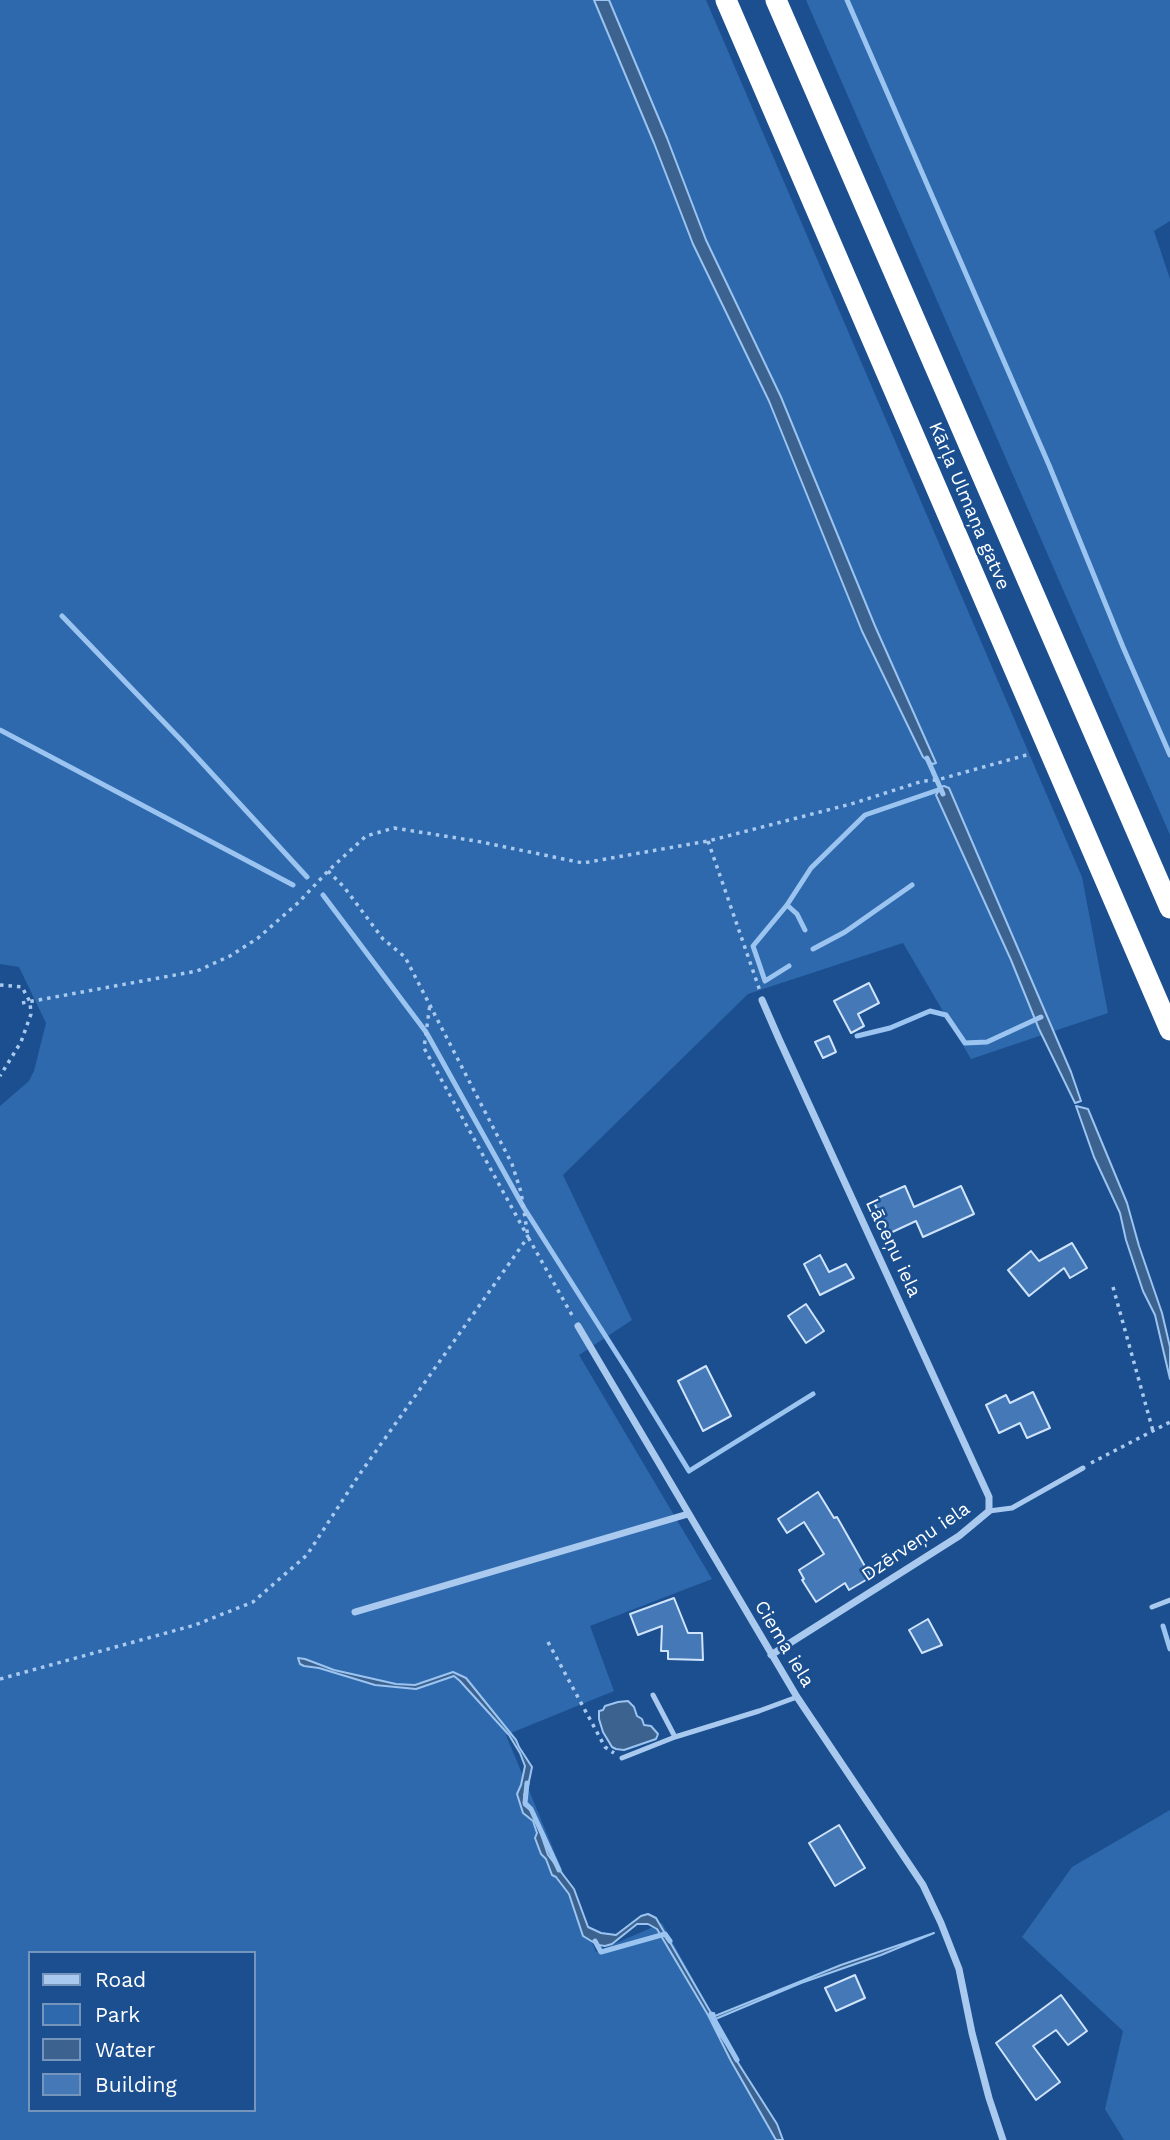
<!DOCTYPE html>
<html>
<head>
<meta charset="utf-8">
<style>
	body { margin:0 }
	#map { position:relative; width:1170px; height:2140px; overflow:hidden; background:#1b4f8f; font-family:"Work Sans",sans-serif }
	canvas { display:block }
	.legend { position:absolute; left:28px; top:1951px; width:228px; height:161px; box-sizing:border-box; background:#1b4f8f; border:2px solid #7695bc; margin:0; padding:9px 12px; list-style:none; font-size:21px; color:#fff }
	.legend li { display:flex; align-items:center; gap:14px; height:35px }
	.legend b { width:35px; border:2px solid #7695bc }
</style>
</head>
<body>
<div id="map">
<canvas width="1170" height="2140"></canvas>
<ul class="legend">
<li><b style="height:9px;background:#a9c9ee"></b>Road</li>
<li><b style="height:19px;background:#2e69ad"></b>Park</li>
<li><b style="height:19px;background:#3c6290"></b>Water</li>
<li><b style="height:19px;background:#4478b7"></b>Building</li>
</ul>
</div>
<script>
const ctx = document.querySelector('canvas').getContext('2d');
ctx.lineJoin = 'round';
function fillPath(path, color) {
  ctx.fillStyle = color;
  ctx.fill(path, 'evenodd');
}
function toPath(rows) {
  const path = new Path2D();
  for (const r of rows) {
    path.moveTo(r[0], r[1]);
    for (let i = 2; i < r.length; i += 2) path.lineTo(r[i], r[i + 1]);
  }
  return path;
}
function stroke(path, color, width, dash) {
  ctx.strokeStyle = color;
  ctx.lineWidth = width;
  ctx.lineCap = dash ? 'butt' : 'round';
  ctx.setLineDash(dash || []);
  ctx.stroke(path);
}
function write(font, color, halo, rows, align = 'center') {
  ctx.font = font + ' "Work Sans",sans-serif';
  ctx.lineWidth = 5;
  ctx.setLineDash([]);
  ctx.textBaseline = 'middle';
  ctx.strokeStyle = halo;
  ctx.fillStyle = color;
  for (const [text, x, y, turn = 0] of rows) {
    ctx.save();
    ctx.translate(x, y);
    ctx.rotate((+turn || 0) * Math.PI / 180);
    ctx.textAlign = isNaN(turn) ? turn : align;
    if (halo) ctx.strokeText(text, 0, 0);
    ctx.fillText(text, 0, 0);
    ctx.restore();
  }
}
fillPath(toPath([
	[0,0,706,0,1082,877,1108,1013,971,1059,903,943,748,994,563,1175,632,1320,579,1355,712,1579,590,1626,614,1691,506,1735,596,1952,662,1923,782,2140,0,2140,0,1106,29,1081,34,1071,46,1023,19,967,0,964],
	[30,1953,254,1953,254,2110,30,2110],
	[806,0,1170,0,1170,221,1154,231,1170,279,1170,835],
	[1170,1810,1170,2140,1124,2140,1105,2109,1123,2031,1022,1937,1072,1867]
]), '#2e69ad');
const water = toPath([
	[594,0,609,0,667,138,706,240,781,397,875,626,936,763,933,764,929,762,923,757,862,631,769,401,693,244,654,143,594,0],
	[944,786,949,788,1071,1072,1081,1101,1075,1103,1039,1029,1011,960,936,795,941,787,944,786],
	[1076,1106,1088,1109,1127,1203,1139,1246,1162,1313,1170,1347,1170,1379,1155,1315,1143,1291,1126,1240,1120,1213,1094,1157,1076,1106],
	[298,1658,305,1659,334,1670,396,1684,415,1685,453,1672,466,1678,516,1740,519,1747,532,1767,528,1786,524,1795,526,1801,524,1805,534,1813,548,1855,574,1889,588,1927,601,1933,616,1935,641,1916,648,1914,656,1918,711,2013,714,2013,715,2016,841,1965,934,1933,881,1955,801,1983,713,2020,717,2030,777,2124,783,2140,776,2140,731,2061,708,2015,657,1929,648,1924,637,1924,612,1944,605,1946,598,1945,583,1936,569,1894,556,1877,552,1875,546,1859,541,1854,535,1838,537,1833,533,1821,523,1813,517,1794,521,1785,525,1766,520,1753,509,1735,460,1681,454,1676,416,1689,375,1685,319,1668,304,1666,300,1664,298,1658],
	[628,1701,634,1707,637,1716,642,1719,644,1725,651,1726,658,1734,656,1739,624,1750,616,1749,612,1747,603,1732,599,1719,599,1711,603,1710,605,1706,618,1702,628,1701]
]);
fillPath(water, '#3c6290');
stroke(water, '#9cc4f0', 2);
stroke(toPath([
	[847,0,1049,465,1123,647,1170,755],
	[62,616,182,741,307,877],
	[0,730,293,885],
	[927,758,943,794],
	[323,895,426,1032,524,1208,629,1373,689,1471,813,1394],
	[787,905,797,914,805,930],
	[813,949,845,932,912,885],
	[789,966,765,981,753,946,787,905,811,868,865,815,941,789],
	[857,1036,890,1028,930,1011,946,1015,965,1043,987,1042,1041,1017],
	[1163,1626,1170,1649],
	[527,1783,525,1803,531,1809,559,1870],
	[595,1941,601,1952,665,1934,670,1941],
	[711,2014,737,2060]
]), '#9cc4f0', 5);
const building = toPath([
	[869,983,879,1003,858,1014,864,1026,851,1033,834,1001,869,983],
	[829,1036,836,1052,823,1058,815,1042,829,1036],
	[905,1186,914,1207,961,1186,974,1214,923,1237,916,1221,888,1234,873,1200,905,1186],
	[1072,1243,1087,1268,1070,1278,1064,1268,1029,1296,1008,1270,1031,1251,1039,1261,1072,1243],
	[820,1255,829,1272,846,1264,854,1278,820,1295,804,1264,820,1255],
	[806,1304,824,1331,806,1343,788,1316,806,1304],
	[706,1366,731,1416,703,1431,678,1381,706,1366],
	[1033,1392,1050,1428,1027,1438,1020,1423,999,1433,986,1405,1006,1395,1010,1403,1033,1392],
	[818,1492,834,1518,837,1517,871,1577,849,1590,845,1583,816,1602,802,1580,804,1579,799,1570,824,1554,804,1522,787,1533,778,1519,818,1492],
	[674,1598,688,1633,702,1633,703,1660,668,1659,668,1651,661,1651,662,1626,638,1635,630,1614,674,1598],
	[928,1619,942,1645,922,1653,909,1630,928,1619],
	[839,1825,865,1868,835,1886,809,1843,839,1825],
	[855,1975,865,1998,836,2011,825,1988,855,1975],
	[1061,1995,1087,2031,1068,2045,1056,2030,1033,2046,1060,2082,1036,2100,996,2043,1061,1995]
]);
fillPath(building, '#4478b7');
stroke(building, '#cfe3fa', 2);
stroke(toPath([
	[708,841,760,991],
	[328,871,344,887,383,939,405,957,512,1164,521,1192,528,1237,573,1317],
	[0,985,22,987,30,1002,31,1014,21,1042,0,1076],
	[22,1003,197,971,230,956,258,938,299,902,328,871,366,836,394,828,476,841,583,863,708,841,851,804,923,781,937,780,1030,754],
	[1113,1287,1153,1431],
	[1091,1463,1170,1422],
	[548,1642,605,1747,614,1753],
	[0,1679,195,1625,253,1602,307,1555,359,1475,528,1237,424,1048,430,1004]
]), '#a9c9ee', 3.5, [3.5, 5]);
stroke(toPath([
	[989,1511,1012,1508,1083,1468],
	[1152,1607,1170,1600],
	[653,1695,675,1737,759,1711,797,1697],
	[622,1758,675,1737]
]), '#a9c9ee', 5);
stroke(toPath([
	[762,1000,779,1039,989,1497,989,1511,959,1536,771,1655],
	[578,1326,797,1697,923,1885,941,1923,959,1969,972,2033,989,2098,1003,2140],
	[355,1612,688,1514]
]), '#a9c9ee', 7);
stroke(toPath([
	[726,0,1170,1030],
	[776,0,1170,908]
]), '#fff', 21);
write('19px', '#fff', '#1b4f8f', [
	["Kārļa Ulmaņa gatve",969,506,67],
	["Lāceņu iela",893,1248,65],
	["Dzērveņu iela",916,1542,-34],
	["Ciema iela",784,1644,59]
]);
</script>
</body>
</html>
